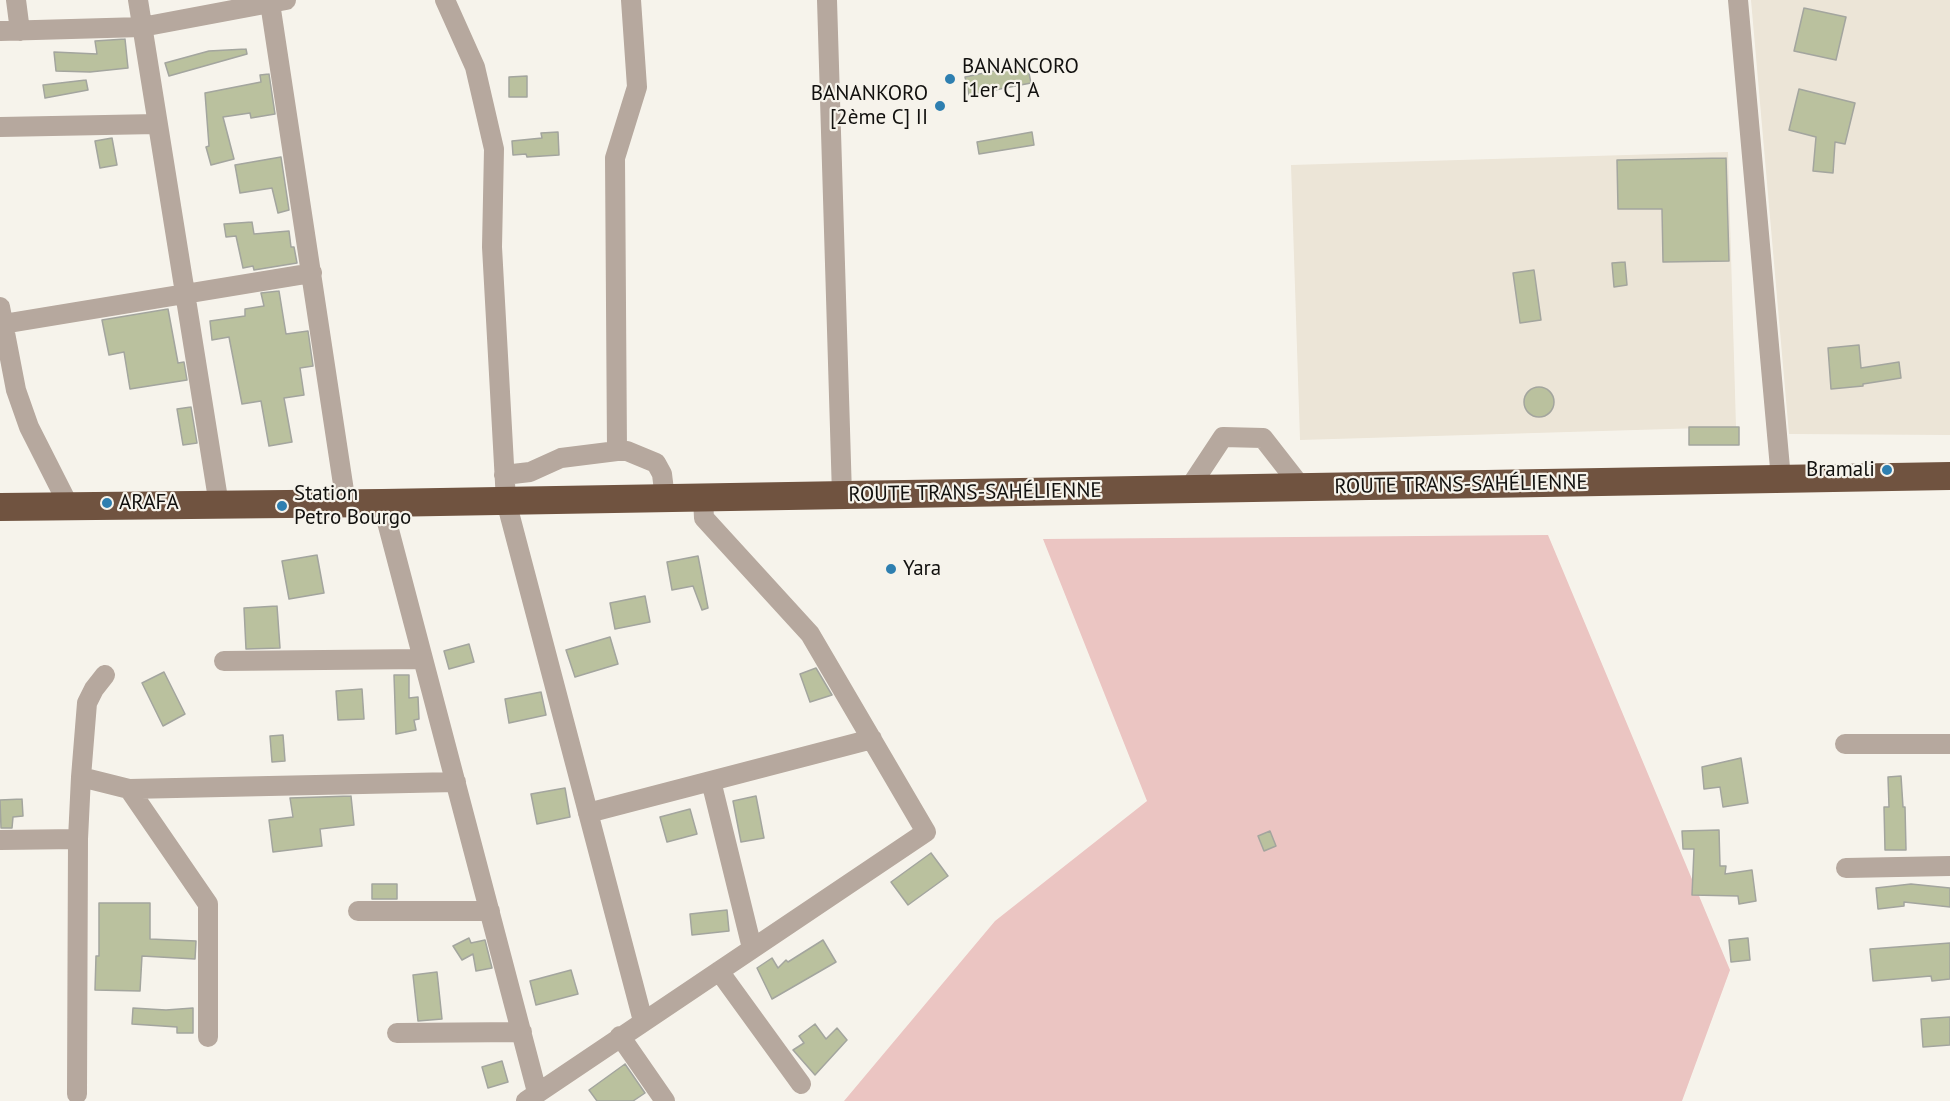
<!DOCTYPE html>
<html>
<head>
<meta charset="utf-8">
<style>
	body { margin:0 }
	canvas { display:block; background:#f6f3eb }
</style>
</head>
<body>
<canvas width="1950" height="1101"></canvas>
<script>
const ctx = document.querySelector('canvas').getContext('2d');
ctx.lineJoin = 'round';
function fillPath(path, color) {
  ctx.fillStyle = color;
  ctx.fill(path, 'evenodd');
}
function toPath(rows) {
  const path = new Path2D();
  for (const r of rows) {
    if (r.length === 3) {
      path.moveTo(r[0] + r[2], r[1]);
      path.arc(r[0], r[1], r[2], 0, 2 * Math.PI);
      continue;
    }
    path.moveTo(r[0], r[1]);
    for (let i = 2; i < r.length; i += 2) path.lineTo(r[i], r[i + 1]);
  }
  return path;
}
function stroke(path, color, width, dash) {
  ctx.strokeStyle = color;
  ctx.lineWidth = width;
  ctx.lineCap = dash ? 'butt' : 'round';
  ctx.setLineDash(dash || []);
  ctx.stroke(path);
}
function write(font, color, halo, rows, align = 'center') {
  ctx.font = font + ' "PT Sans",sans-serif';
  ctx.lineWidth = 4.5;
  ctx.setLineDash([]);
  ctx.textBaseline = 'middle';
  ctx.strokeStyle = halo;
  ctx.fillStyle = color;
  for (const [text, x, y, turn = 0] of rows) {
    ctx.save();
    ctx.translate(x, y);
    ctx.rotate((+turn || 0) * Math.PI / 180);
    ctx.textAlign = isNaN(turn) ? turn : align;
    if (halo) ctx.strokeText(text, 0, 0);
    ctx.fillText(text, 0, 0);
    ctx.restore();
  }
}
fillPath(toPath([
	[1751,0,1950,0,1950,435,1789,434],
	[1728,152,1736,427,1300,440,1291,165]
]), '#ece5d7');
fillPath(toPath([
	[1548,535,1730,970,1682,1101,844,1101,995,921,1147,801,1043,539]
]), '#ebc5c2');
const building = toPath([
	[1804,8,1846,17,1836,60,1794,51,1804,8],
	[125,39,128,68,90,72,56,71,54,52,97,54,95,41,125,39],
	[246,49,247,54,169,76,165,63,209,51,246,49],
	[1027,64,1031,83,969,95,965,77,1027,64],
	[269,74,275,114,251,118,250,113,223,117,234,159,211,165,206,147,209,146,205,93,261,82,260,75,269,74],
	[527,76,527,97,509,97,509,77,527,76],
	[86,80,88,90,45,98,43,85,86,80],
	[1799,89,1855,103,1845,144,1835,142,1833,173,1813,171,1816,137,1789,130,1799,89],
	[558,132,559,155,527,157,526,154,513,155,512,141,542,138,541,133,558,132],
	[1032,132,1034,145,979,154,977,142,1032,132],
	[112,138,117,165,100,168,95,141,112,138],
	[281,157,289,210,278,213,272,188,240,193,235,165,281,157],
	[1726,158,1729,261,1663,262,1662,209,1618,209,1617,160,1726,158],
	[252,222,254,234,289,231,291,247,294,247,297,263,254,270,253,266,243,268,236,236,226,237,224,224,252,222],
	[1625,262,1627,285,1614,287,1612,263,1625,262],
	[1534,270,1541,320,1520,323,1513,273,1534,270],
	[279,291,286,334,308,331,313,366,300,368,304,395,284,398,292,442,269,446,261,401,242,404,229,337,212,340,210,321,245,316,245,309,264,306,261,293,279,291],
	[168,309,178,363,184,362,187,380,130,389,124,352,109,355,102,320,168,309],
	[1859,345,1861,368,1899,362,1901,378,1863,384,1863,386,1831,389,1828,348,1859,345],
	[1539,402,15],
	[191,407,197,443,183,445,177,409,191,407],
	[1689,427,1739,427,1739,445,1689,445,1689,427],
	[317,555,324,593,289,599,282,561,317,555],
	[698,556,708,608,702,610,693,586,672,590,667,562,698,556],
	[645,596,650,622,615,629,610,603,645,596],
	[277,606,280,648,246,649,244,608,277,606],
	[610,637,618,664,575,677,566,650,610,637],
	[469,644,474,662,449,669,444,651,469,644],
	[816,668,832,695,810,702,800,674,816,668],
	[164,672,185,714,163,726,142,683,164,672],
	[394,675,409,675,409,698,418,697,419,719,414,720,416,730,396,734,394,675],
	[362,689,364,719,338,720,336,691,362,689],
	[541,692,546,715,509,723,505,699,541,692],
	[283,735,285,761,272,762,270,736,283,735],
	[1741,758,1748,803,1723,807,1720,787,1704,789,1702,767,1741,758],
	[1901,776,1903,807,1905,807,1906,850,1885,850,1884,807,1889,807,1888,777,1901,776],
	[565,788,570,817,537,824,531,794,565,788],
	[351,796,354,825,320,829,322,846,273,852,269,820,293,817,290,798,351,796],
	[756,796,764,838,741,842,733,801,756,796],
	[22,799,23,816,13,817,12,828,1,828,0,800,22,799],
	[690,809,697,834,667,842,660,817,690,809],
	[1719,830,1720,866,1726,866,1725,874,1752,870,1756,901,1739,904,1738,896,1692,895,1694,849,1683,849,1682,831,1719,830],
	[1270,831,1276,846,1264,851,1258,836,1270,831],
	[931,853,948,876,908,905,891,882,931,853],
	[372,884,397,884,397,899,372,899,372,884],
	[1911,884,1950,888,1950,907,1904,902,1904,906,1878,909,1876,888,1911,884],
	[99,903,150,903,150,939,196,941,195,959,142,956,140,991,95,990,96,956,99,956,99,903],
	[727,910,729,931,692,935,690,914,727,910],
	[469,938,471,943,485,940,492,968,476,971,473,954,462,960,453,946,469,938],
	[1748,938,1750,960,1731,962,1729,940,1748,938],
	[823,940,836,962,772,999,757,968,772,958,778,968,786,960,788,962,823,940],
	[1950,943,1950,979,1932,981,1931,976,1873,981,1870,949,1950,943],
	[571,970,578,994,536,1005,530,981,571,970],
	[437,972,442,1019,418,1021,413,975,437,972],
	[133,1008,166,1010,193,1008,193,1033,177,1033,177,1027,132,1024,133,1008],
	[1950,1017,1950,1045,1923,1047,1921,1019,1950,1017],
	[815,1024,826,1039,837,1028,847,1040,815,1075,793,1050,804,1043,799,1036,815,1024],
	[502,1061,508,1082,488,1088,482,1067,502,1061],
	[625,1064,645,1093,633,1101,597,1101,589,1090,625,1064]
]);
fillPath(building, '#bac19e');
stroke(building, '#a3a59e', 1.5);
stroke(toPath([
	[16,0,20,31],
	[138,0,219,505],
	[445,0,475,67,494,149,492,247,506,501,643,1021],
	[631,0,637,87,615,158,617,451,627,451,656,463,662,474,665,499],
	[827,0,842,495],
	[1738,0,1781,479],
	[270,3,346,504],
	[0,31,142,27,286,0],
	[0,127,157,124],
	[0,307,16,390,29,427,69,506],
	[3,324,312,273],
	[504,475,530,472,561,458,617,451],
	[1188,490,1223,437,1263,438,1302,488],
	[382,503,537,1092],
	[224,661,423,659],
	[1845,744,1950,744],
	[81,777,129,789,208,904,208,1037],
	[711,781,752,948],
	[129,789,456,782],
	[588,813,872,739],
	[0,840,78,839],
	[1846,868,1950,866],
	[358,911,490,911],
	[719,971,801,1084],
	[397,1033,522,1032],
	[620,1036,665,1101],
	[77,1094,78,839,81,777,87,703,94,689,105,675],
	[526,1101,926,832,810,634,704,518,703,498]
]), '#b6a89e', 20);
stroke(toPath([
	[0,507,382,503,1950,476]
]), '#705340', 28);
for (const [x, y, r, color] of [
	[950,79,6,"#2e7fb0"],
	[940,106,6,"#2e7fb0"],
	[1887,470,6,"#2e7fb0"],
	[107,503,6,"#2e7fb0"],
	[282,506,6,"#2e7fb0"],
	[891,569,6,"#2e7fb0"]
]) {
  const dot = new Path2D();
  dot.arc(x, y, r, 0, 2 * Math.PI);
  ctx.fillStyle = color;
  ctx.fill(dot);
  stroke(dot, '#f6f3eb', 2);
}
write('21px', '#11100e', '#f6f3eb', [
	["BANANCORO",962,67],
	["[1er C] A",962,91],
	["BANANKORO",928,94,"right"],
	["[2ème C] II",928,118,"right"],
	["Bramali",1875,470,"right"],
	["Station",294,494],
	["Petro Bourgo",294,518],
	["ARAFA",119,503],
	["Yara",903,569]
], 'left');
write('21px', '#11100e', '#f6f3eb', [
	["ROUTE TRANS-SAHÉLIENNE",1461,485,-1],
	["ROUTE TRANS-SAHÉLIENNE",975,493,-1]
]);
</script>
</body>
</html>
